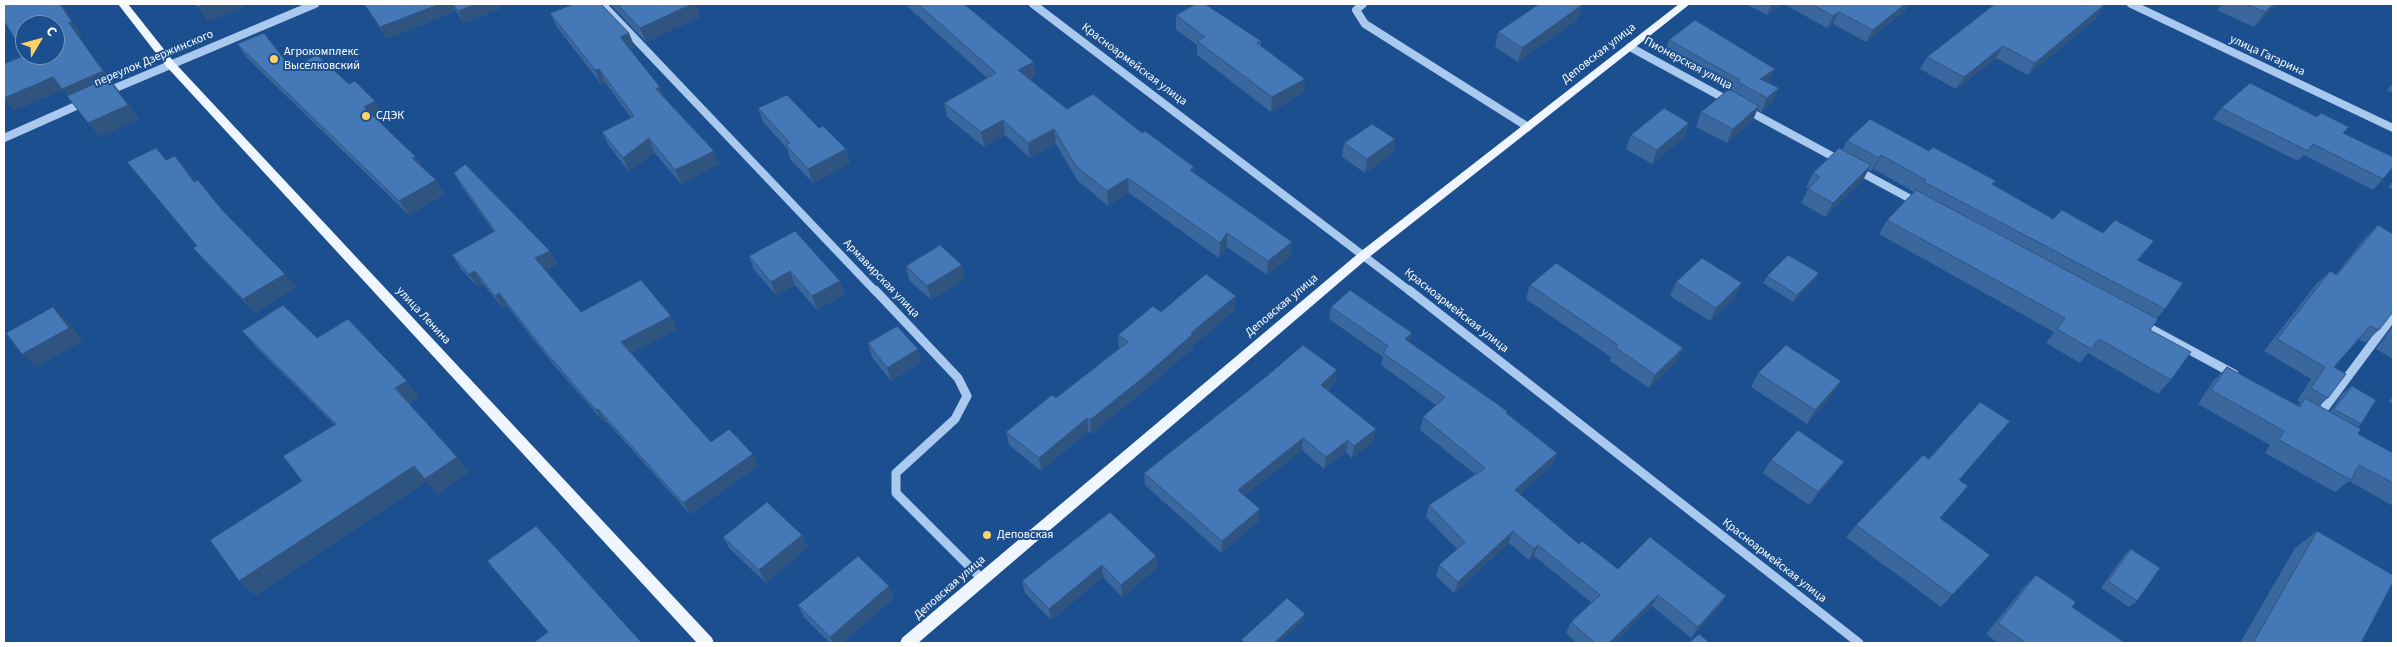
<!DOCTYPE html>
<html>
<head>
<meta charset="utf-8">
<style>
	body { margin:0 }
	#map { position:relative; width:2397px; height:647px; overflow:hidden; background:#1b4f8f; font-family:"Source Sans 3",sans-serif }
	canvas { display:block }
	.frame { position:absolute; inset:0; border:5px solid #fff; pointer-events:none }
	.north { position:absolute; left:15px; top:15px; width:50px; height:50px; box-sizing:border-box; background:#1b4f8f; border:1px solid #7695bc; border-radius:50%; rotate:53deg; font-size:14px; font-weight:700; line-height:20px; text-align:center; color:#fff }
	.north::after { content:''; display:block; margin:auto; width:18px; height:22px; background:#ffd166; clip-path:polygon(50% 0,100% 100%,50% 72%,0 100%) }
</style>
</head>
<body>
<div id="map">
<canvas width="2397" height="647"></canvas>
<div class="frame"></div>
<div class="north">С</div>
</div>
<script>
const ctx = document.querySelector('canvas').getContext('2d');
ctx.lineJoin = 'round';
function toPath(rows) {
  const path = new Path2D();
  for (const r of rows) {
    path.moveTo(r[0], r[1]);
    for (let i = 2; i < r.length; i += 2) path.lineTo(r[i], r[i + 1]);
  }
  return path;
}
function stroke(path, color, width, dash) {
  ctx.strokeStyle = color;
  ctx.lineWidth = width;
  ctx.lineCap = dash ? 'butt' : 'round';
  ctx.setLineDash(dash || []);
  ctx.stroke(path);
}
function fillPath(path, color) {
  ctx.fillStyle = color;
  ctx.fill(path, 'evenodd');
}
function write(font, color, halo, rows, align = 'center') {
  ctx.font = font + ' "Source Sans 3",sans-serif';
  ctx.lineWidth = 4;
  ctx.setLineDash([]);
  ctx.textBaseline = 'middle';
  ctx.strokeStyle = halo;
  ctx.fillStyle = color;
  for (const [text, x, y, turn = 0] of rows) {
    ctx.save();
    ctx.translate(x, y);
    ctx.rotate((+turn || 0) * Math.PI / 180);
    ctx.textAlign = isNaN(turn) ? turn : align;
    if (halo) ctx.strokeText(text, 0, 0);
    ctx.fillText(text, 0, 0);
    ctx.restore();
  }
}
stroke(toPath([
	[602,4,876,292],
	[1033,4,1411,292],
	[1363,4,1356,10,1365,24,1528,127],
	[2131,4,2393,128],
	[1630,47,1731,102],
	[106,92,315,4],
	[1745,109,1841,161],
	[4,138,85,102],
	[1857,170,1918,203]
]), '#a9c9ee', 8);
stroke(toPath([
	[875,290,958,378,967,396,955,419,896,473,896,493,981,578],
	[1409,290,1859,643],
	[2140,323,2234,374],
	[2317,418,2393,316]
]), '#a9c9ee', 9);
fillPath(toPath([
	[118,4,128,4,174,62,712,638,714,643,697,643,166,66,118,4],
	[1679,4,1690,4,1368,258,918,643,900,643,902,638,1360,252,1679,4]
]), '#f0f6ff');
fillPath(toPath([
	[364,4,499,4,501,8,464,23,456,11,387,39],
	[610,4,696,4,700,17,646,42],
	[907,4,964,4,1034,62,1035,76,1029,80,1067,109,1142,133,1194,167,1194,173,1292,242,1291,256,1267,275,1227,247,1219,258,1129,193,1108,206,1077,180,1056,144,1030,158,1005,135,984,147,947,117,944,103,987,78,908,7],
	[1746,4,1782,4,1767,15],
	[1784,4,1908,4,1905,11,1866,42,1833,24,1827,28],
	[1994,4,2101,4,2104,5,2097,18,2028,75,1996,58,1956,89,1920,69,1927,57],
	[2222,4,2277,4,2254,27,2217,10],
	[550,13,635,47,630,49,665,98,714,151,719,164,681,184,654,152,629,172,609,146,602,132,631,118,605,82,601,84,557,27],
	[1176,15,1261,41,1261,46,1305,79,1303,93,1271,112,1197,55,1197,45,1176,30],
	[1578,19,1518,62,1495,47,1498,32],
	[1669,40,1775,69,1768,83,1773,102,1761,112,1757,109,1753,120,1727,143,1696,127,1701,112,1728,90,1664,54],
	[237,44,291,68,349,84,375,101,384,116,377,119,423,168,445,194,409,215,247,58],
	[2393,83,2393,93,2387,90],
	[758,108,846,149,850,163,813,183,790,159,787,148,763,122],
	[2221,108,2343,133,2383,179,2373,190,2304,155,2298,161,2213,119],
	[1689,123,1684,137,1652,164,1626,149,1631,135],
	[1395,139,1393,153,1365,173,1342,157,1344,143],
	[1847,141,1994,185,2053,219,2103,233,2143,255,2138,260,2165,309,2156,319,2150,330,2171,380,2158,394,2088,353,2080,363,2046,343,2054,332,1879,234,1887,220,1914,192,1874,169,1871,171,1868,170,1863,180,1825,217,1801,203,1808,189,1806,187,1813,173,1842,150],
	[175,156,195,181,296,287,255,313,205,261,193,248,197,246,166,160],
	[454,173,550,251,558,264,545,270,581,312,677,329,631,353,711,442,758,466,690,514,606,421,604,422,553,364,507,306,503,308,483,284,478,287,460,268,452,255,494,232,462,187],
	[2393,181,2393,190,2388,187],
	[2378,225,2379,330,2365,343,2358,339,2334,367,2328,398,2319,406,2330,412,2343,393,2352,386,2361,424,2358,427,2358,434,2393,453,2393,506,2349,481,2335,492,2265,453,2270,445,2198,404,2213,381,2227,367,2297,406,2301,402,2297,401,2311,379,2264,351,2317,283,2330,271,2336,274,2365,238],
	[749,256,840,281,845,294,817,310,795,285,776,295,754,270],
	[906,266,965,279,931,300,909,280],
	[1819,273,1815,280,1793,302,1763,283,1767,276],
	[1676,282,1735,297,1710,321,1670,296],
	[1530,285,1683,348,1677,361,1649,388,1610,361,1611,357,1526,299],
	[1331,307,1410,343,1507,411,1507,413,1557,453,1552,465,1520,494,1579,544,1618,569,1726,596,1719,607,1691,638,1652,606,1614,643,1577,643,1566,633,1571,622,1592,603,1534,556,1529,560,1509,543,1454,593,1436,576,1439,565,1457,549,1426,517,1429,505,1475,474,1420,430,1423,417,1436,405,1381,365,1383,357,1329,319],
	[1235,310,1193,345,1193,348,1146,389,1091,434,1088,431,1041,471,1009,445,1006,432,1056,398,1119,348,1118,335,1161,312],
	[2393,326,2393,359,2376,349],
	[242,331,317,338,419,397,409,404,457,457,469,472,438,494,427,481,256,595,239,581,302,481,335,425,256,347],
	[868,343,921,362,891,381,872,357],
	[1758,373,1833,394,1807,424,1751,387],
	[1336,382,1328,390,1374,441,1352,458,1346,452,1324,469,1302,450,1244,496,1259,521,1221,553,1145,485,1144,473],
	[2393,395,2393,404,2389,402],
	[1771,460,1835,474,1809,505,1763,473],
	[1959,480,1968,486,1940,518,1990,555,1941,607,1846,537,1856,525],
	[1110,512,1156,556,1157,568,1122,597,1103,577,1051,620,1025,593,1022,581],
	[2317,531,2361,643,2240,643,2295,548],
	[802,535,808,547,766,583,730,549,723,537],
	[2131,549,2137,601,2129,607,2101,588,2124,555],
	[2036,575,2072,607,2125,643,1998,643,1986,634,2024,587],
	[889,586,894,598,842,643,830,643,804,617,798,605]
]), '#3a679d');
fillPath(toPath([
	[60,4,62,4,82,35,79,36,113,83,140,119,100,137,88,123,73,101,63,90,14,111,4,100,4,98,53,77,69,23],
	[207,4,242,4,244,7,208,22,198,7],
	[440,4,452,4,456,11,387,39,380,27],
	[476,4,499,4,501,8,464,23,458,11],
	[692,4,696,4,700,17,646,42,640,28],
	[1772,4,1782,4,1767,15],
	[1905,4,1908,4,1905,11,1866,42,1873,30],
	[2274,4,2277,4,2254,27,2265,12],
	[1582,5,1578,19,1518,62,1522,48],
	[2104,5,2097,18,2028,75,2035,63],
	[1839,12,1833,24,1827,28,1833,16],
	[629,33,635,47,626,51,620,37],
	[2003,46,1996,58,1956,89,1964,77],
	[1034,62,1035,76,1020,85,1018,70],
	[599,69,605,82,601,84,595,70],
	[1775,69,1769,82,1755,92,1760,79],
	[1305,79,1303,93,1271,112,1272,97],
	[660,87,666,101,656,89],
	[1779,88,1773,102,1761,112,1767,98],
	[375,101,384,116,373,121,364,107],
	[1759,106,1753,120,1727,143,1733,129],
	[1003,120,1005,135,984,147,981,132],
	[1689,123,1684,137,1652,164,1657,150],
	[1054,129,1056,144,1030,158,1028,143],
	[649,138,654,152,629,172,623,158],
	[1395,139,1393,153,1365,173,1367,159],
	[846,149,850,163,813,183,808,169],
	[714,151,719,164,681,184,675,170],
	[1881,155,1874,169,1871,171,1879,158],
	[175,156,187,170,206,196,194,182],
	[416,157,425,171,412,158],
	[1871,165,1863,180,1825,217,1833,203],
	[1194,167,1194,181,1190,170],
	[1128,178,1129,193,1108,206,1107,191],
	[436,180,445,194,409,215,399,201],
	[1227,233,1227,247,1219,258,1220,243],
	[1292,242,1291,256,1267,275,1268,261],
	[550,251,558,264,543,271,535,258],
	[962,265,965,279,931,300,927,286],
	[475,271,483,284,478,287,469,274],
	[790,271,795,285,776,295,771,282],
	[1819,273,1815,280,1793,302,1797,295],
	[285,274,296,287,255,313,243,299],
	[840,281,845,294,817,310,812,296],
	[1742,283,1735,297,1710,321,1716,308],
	[499,293,507,306,503,308,495,296],
	[1236,296,1235,310,1193,345,1193,348,1146,389,1091,434,1090,420,1191,333],
	[53,307,68,321,83,341,37,367,22,354],
	[671,316,677,329,628,355,621,342],
	[1412,333,1409,345,1405,339],
	[1683,348,1677,361,1649,388,1655,375],
	[918,349,921,362,891,381,887,368],
	[1337,370,1336,382,1320,397,1321,385],
	[407,381,419,397,408,404,395,388],
	[1841,381,1833,394,1807,424,1815,410],
	[598,409,606,421,604,422,596,410],
	[1087,418,1088,431,1041,471,1039,458],
	[1376,429,1374,441,1352,458,1354,446],
	[1303,438,1302,450,1237,502,1238,490],
	[1348,440,1346,452,1324,469,1326,457],
	[1557,453,1552,465,1511,502,1515,490],
	[753,454,758,466,690,514,683,503],
	[457,457,469,472,438,494,425,479],
	[1844,462,1835,474,1809,505,1818,492],
	[414,466,427,481,256,595,239,581],
	[1260,509,1259,521,1221,553,1222,541],
	[1513,531,1509,543,1454,593,1458,582],
	[802,535,808,547,766,583,759,570],
	[1538,545,1534,556,1529,560,1534,549],
	[1156,556,1157,568,1122,597,1121,585],
	[1102,565,1103,577,1051,620,1049,609],
	[889,586,894,598,842,643,833,643,830,637],
	[1658,595,1652,606,1614,643,1609,643],
	[1726,596,1719,607,1691,638,1698,627],
	[1305,614,1304,620,1279,643,1274,643]
]), '#305480');
const building = toPath([
	[4,4,60,4,72,22,69,23,103,71,62,89,53,77,4,98,4,64,25,55,55,55,55,25,25,25,25,55,4,21,4,4],
	[195,4,207,4,198,7,195,4],
	[364,4,440,4,380,27,364,4],
	[453,4,476,4,458,11,453,4],
	[574,4,601,4,629,33,620,37,660,87,656,89,714,151,675,170,649,138,623,158,602,132,634,116,599,69,595,70,550,13,574,4],
	[617,4,692,4,640,28,617,4],
	[918,4,964,4,1034,62,1018,70,1067,109,1093,94,1142,133,1145,131,1194,167,1190,170,1292,242,1268,261,1227,233,1220,243,1128,178,1107,191,1075,165,1054,129,1028,143,1003,120,981,132,944,103,996,73,918,4],
	[1196,4,1205,4,1261,41,1257,43,1305,79,1272,97,1197,41,1205,37,1176,15,1196,4],
	[1539,4,1579,4,1582,5,1522,48,1498,32,1539,4],
	[1811,4,1905,4,1873,30,1839,12,1833,16,1811,4],
	[1995,4,2101,4,2104,5,2035,63,2003,46,1964,77,1927,57,1995,4],
	[2246,4,2274,4,2265,12,2246,4],
	[1695,20,1775,69,1760,79,1779,88,1767,98,1738,82,1740,80,1669,40,1695,20],
	[264,33,291,68,317,55,349,84,355,81,375,101,364,107,416,157,412,158,436,180,399,201,237,44,264,33],
	[108,78,128,105,88,123,67,96,108,78],
	[2250,83,2317,117,2321,113,2349,127,2343,133,2393,157,2393,167,2383,179,2313,144,2308,151,2221,108,2250,83],
	[1729,89,1759,106,1733,129,1701,112,1729,89],
	[787,95,819,128,823,126,846,149,808,169,786,145,790,143,758,108,787,95],
	[1664,108,1689,123,1657,150,1631,135,1664,108],
	[1870,119,1929,151,1933,147,1996,181,1992,184,2053,219,2062,210,2103,233,2115,220,2154,241,2137,260,2183,283,2165,309,1924,182,1926,180,1881,155,1879,158,1847,141,1870,119],
	[1372,124,1395,139,1367,159,1344,143,1372,124],
	[156,148,166,160,175,156,194,182,198,180,222,210,285,274,243,299,193,248,197,246,127,162,156,148],
	[1839,148,1871,165,1833,203,1808,189,1820,177,1813,173,1839,148],
	[465,164,550,251,535,258,581,312,641,280,671,316,621,342,711,442,729,429,753,454,683,503,598,409,596,410,545,351,499,293,495,296,475,271,469,274,452,255,495,231,454,173,465,164],
	[1916,190,2158,319,2150,330,2191,352,2171,380,2099,339,2091,349,2057,329,2065,318,1887,220,1916,190],
	[2378,225,2393,234,2393,312,2379,330,2370,326,2334,367,2346,374,2328,398,2311,388,2325,367,2277,339,2330,271,2337,275,2378,225],
	[795,231,840,281,812,296,790,271,771,282,749,256,795,231],
	[940,245,962,265,927,286,906,266,940,245],
	[1788,255,1819,273,1797,295,1767,276,1788,255],
	[1702,258,1742,283,1716,308,1676,282,1702,258],
	[1556,263,1683,348,1655,375,1615,347,1618,345,1530,285,1556,263],
	[1206,274,1236,296,1191,333,1193,334,1145,376,1090,420,1087,418,1039,458,1006,432,1052,395,1056,398,1128,342,1118,335,1153,306,1161,312,1206,274],
	[1350,290,1412,333,1405,339,1507,411,1506,413,1557,453,1515,490,1579,544,1582,541,1618,569,1650,537,1726,596,1698,627,1658,595,1609,643,1595,643,1571,622,1600,595,1538,545,1534,549,1513,531,1458,582,1439,565,1465,542,1429,505,1485,468,1423,417,1445,397,1383,353,1388,346,1331,307,1350,290],
	[283,305,317,338,348,319,407,381,395,388,457,457,425,479,414,466,239,581,210,540,302,481,283,456,336,424,242,331,283,305],
	[53,307,69,328,22,354,6,333,53,307],
	[897,326,918,349,887,368,868,343,897,326],
	[1303,345,1337,370,1321,385,1376,429,1354,446,1348,440,1326,457,1303,438,1238,490,1260,509,1222,541,1144,473,1267,376,1303,345],
	[1786,345,1841,381,1815,410,1758,373,1786,345],
	[2227,367,2300,407,2305,398,2361,429,2358,434,2393,453,2393,483,2359,465,2351,480,2279,440,2284,431,2211,390,2227,367],
	[2352,386,2376,400,2361,424,2334,409,2352,386],
	[1980,402,2010,421,1959,480,1968,486,1940,518,1990,555,1952,595,1856,525,1923,455,1929,459,1980,402],
	[1798,430,1844,462,1818,492,1771,460,1798,430],
	[767,502,802,535,759,570,723,537,767,502],
	[1110,512,1156,556,1121,585,1102,565,1049,609,1022,581,1110,512],
	[536,526,642,643,533,643,548,632,487,561,536,526],
	[2317,531,2393,575,2393,582,2361,643,2253,643,2317,531],
	[2131,549,2160,568,2137,601,2108,581,2131,549],
	[858,556,889,586,830,637,798,605,858,556],
	[2036,575,2076,602,2072,607,2125,643,2026,643,1998,623,2036,575],
	[1287,598,1305,614,1274,643,1245,643,1241,640,1287,598],
	[1699,634,1710,643,1689,643,1699,634]
]);
fillPath(building, '#4478b7');
stroke(building, '#305480', 1);
for (const [x, y, r, color] of [
	[274,59,5,"#ffd166"],
	[366,116,5,"#ffd166"],
	[987,535,5,"#ffd166"]
]) {
  const dot = new Path2D();
  dot.arc(x, y, r, 0, 2 * Math.PI);
  ctx.fillStyle = color;
  ctx.fill(dot);
  stroke(dot, '#1b4f8f', 2);
}
write('12px', '#fff', '#1b4f8f', [
	["Агрокомплекс",284,52],
	["Выселковский",284,66],
	["СДЭК",376,116],
	["Деповская",997,535]
], 'left');
write('12px', '#fff', '#1b4f8f', [
	["Деповская улица",1599,54,-38],
	["улица Гагарина",2267,56,25],
	["переулок Дзержинского",154,59,-23],
	["Пионерская улица",1688,64,28],
	["Красноармейская улица",1134,65,37],
	["Армавирская улица",881,279,46],
	["Деповская улица",1282,306,-40],
	["Красноармейская улица",1456,311,38],
	["улица Ленина",423,316,47],
	["Красноармейская улица",1774,561,38],
	["Деповская улица",950,588,-41]
]);
</script>
</body>
</html>
